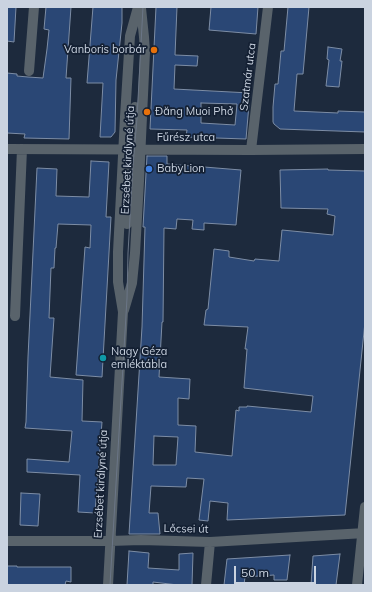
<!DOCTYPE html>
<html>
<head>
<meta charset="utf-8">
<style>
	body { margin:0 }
	#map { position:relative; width:372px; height:592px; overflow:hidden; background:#1d2a3d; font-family:Mulish,sans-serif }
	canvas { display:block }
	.frame { position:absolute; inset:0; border:8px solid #cad3e0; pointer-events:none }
	.scale { position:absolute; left:234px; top:566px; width:82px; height:18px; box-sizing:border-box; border:2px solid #cad3e0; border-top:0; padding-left:5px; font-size:12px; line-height:14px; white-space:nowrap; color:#cad3e0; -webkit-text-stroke:3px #142033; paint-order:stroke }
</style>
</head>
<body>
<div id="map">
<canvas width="372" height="592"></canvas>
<div class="frame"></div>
<div class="scale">50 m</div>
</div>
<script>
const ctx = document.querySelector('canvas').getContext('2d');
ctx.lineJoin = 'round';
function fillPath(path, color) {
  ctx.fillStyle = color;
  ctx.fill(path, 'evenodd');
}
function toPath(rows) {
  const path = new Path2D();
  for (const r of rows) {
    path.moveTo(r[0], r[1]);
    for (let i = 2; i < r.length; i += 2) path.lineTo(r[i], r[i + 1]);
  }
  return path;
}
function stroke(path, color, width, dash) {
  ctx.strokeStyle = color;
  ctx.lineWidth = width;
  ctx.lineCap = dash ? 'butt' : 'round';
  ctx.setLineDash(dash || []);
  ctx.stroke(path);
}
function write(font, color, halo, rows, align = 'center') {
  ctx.font = font + ' Mulish,sans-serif';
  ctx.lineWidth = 3.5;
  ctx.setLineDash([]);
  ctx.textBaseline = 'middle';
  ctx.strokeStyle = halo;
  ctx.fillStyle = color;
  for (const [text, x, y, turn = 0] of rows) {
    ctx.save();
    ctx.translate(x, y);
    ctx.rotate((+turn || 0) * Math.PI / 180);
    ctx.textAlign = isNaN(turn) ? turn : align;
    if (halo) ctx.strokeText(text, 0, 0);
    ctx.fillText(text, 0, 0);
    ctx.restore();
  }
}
const building = toPath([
	[7,7,16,7,14,42,7,41,7,7],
	[46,7,71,7,66,78,71,78,69,139,24,138,25,134,7,133,7,73,17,74,17,76,28,77,43,78,47,49,49,30,44,29,46,7],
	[93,7,122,7,122,23,116,80,115,132,111,137,100,137,103,83,87,83,93,7],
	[156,7,177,7,175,55,198,56,197,66,175,65,174,89,250,93,246,139,186,137,187,130,150,129,156,7],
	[201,103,237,104,235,125,201,123,201,103],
	[211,7,258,7,256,34,209,30,211,7],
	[288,7,309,7,303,74,297,74,294,111,338,113,338,111,365,112,365,132,280,129,274,124,273,122,273,107,275,84,278,84,281,51,284,51,288,7],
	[328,47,342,49,340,61,342,61,339,87,326,86,329,60,327,59,328,47],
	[147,156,167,156,167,164,241,170,236,225,204,223,204,230,192,229,193,220,177,219,176,229,164,228,163,322,162,322,159,377,190,379,189,399,178,398,178,425,196,426,195,452,232,456,236,410,239,411,239,407,247,407,247,406,311,412,313,396,244,388,247,349,245,349,248,327,204,325,206,310,208,309,214,249,229,251,229,257,254,261,255,259,279,261,282,230,333,235,335,216,327,214,328,209,281,208,280,170,328,169,328,170,365,171,365,322,345,515,227,520,228,503,210,501,208,521,199,520,204,479,187,478,186,487,151,486,149,513,158,513,160,534,129,534,142,327,145,227,143,227,147,156],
	[154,436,178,437,176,465,153,465,154,436],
	[91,161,109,162,106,217,111,217,102,377,76,375,85,247,90,248,91,225,58,224,56,248,55,248,54,268,51,268,49,318,54,318,50,377,83,380,82,421,102,422,95,513,78,512,80,475,27,472,27,459,69,462,72,431,25,428,26,422,28,357,37,168,57,169,56,196,89,197,91,161],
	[21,493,40,494,38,526,20,525,21,493],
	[129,551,149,553,148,568,179,570,179,554,193,553,192,585,178,585,153,582,153,585,127,585,129,551],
	[340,554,336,585,311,585,313,556,340,554],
	[290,555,287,580,274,580,274,575,245,577,244,585,224,585,227,559,290,555],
	[7,566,17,566,17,567,71,567,71,582,66,581,65,585,7,585,7,566]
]);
fillPath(building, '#2a4775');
stroke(building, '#7d8da5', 1);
stroke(toPath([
	[29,71,34,7],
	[7,149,251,150,365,149],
	[251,150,268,7],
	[127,224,130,165,135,107],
	[124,310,132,283,135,253,139,181,145,52,144,37,141,8],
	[15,316,22,149],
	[7,541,110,541,141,540,210,542,365,533],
	[108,585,123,312,118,282,118,252,125,117,130,36,138,7],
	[206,585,210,542],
	[357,585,365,507]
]), '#59636b', 10);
stroke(toPath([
	[110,585,127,298,128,253,133,165,137,118,143,7]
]), '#6b7687', 1);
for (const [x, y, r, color] of [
	[154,50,4,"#e8710a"],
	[147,112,4,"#e8710a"],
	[149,169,4,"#3f7fe0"],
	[103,358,4,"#0f9aa8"]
]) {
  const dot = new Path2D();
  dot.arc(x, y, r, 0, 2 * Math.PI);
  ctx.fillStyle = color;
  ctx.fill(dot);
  stroke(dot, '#142033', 1.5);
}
write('11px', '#cad3e0', '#142033', [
	["Vanboris borbár",146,50,"right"],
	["Đăng Muoi Phở",155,112],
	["BabyLion",157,169],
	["Nagy Géza",111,352],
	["emléktábla",111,365]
], 'left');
write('11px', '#cad3e0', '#142033', [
	["Szatmár utca",248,77,-83],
	["Fűrész utca",186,138],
	["Erzsébet királyné útja",128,160,-87],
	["Erzsébet királyné útja",101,484,-87],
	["Lőcsei út",186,529,1]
]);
</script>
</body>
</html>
